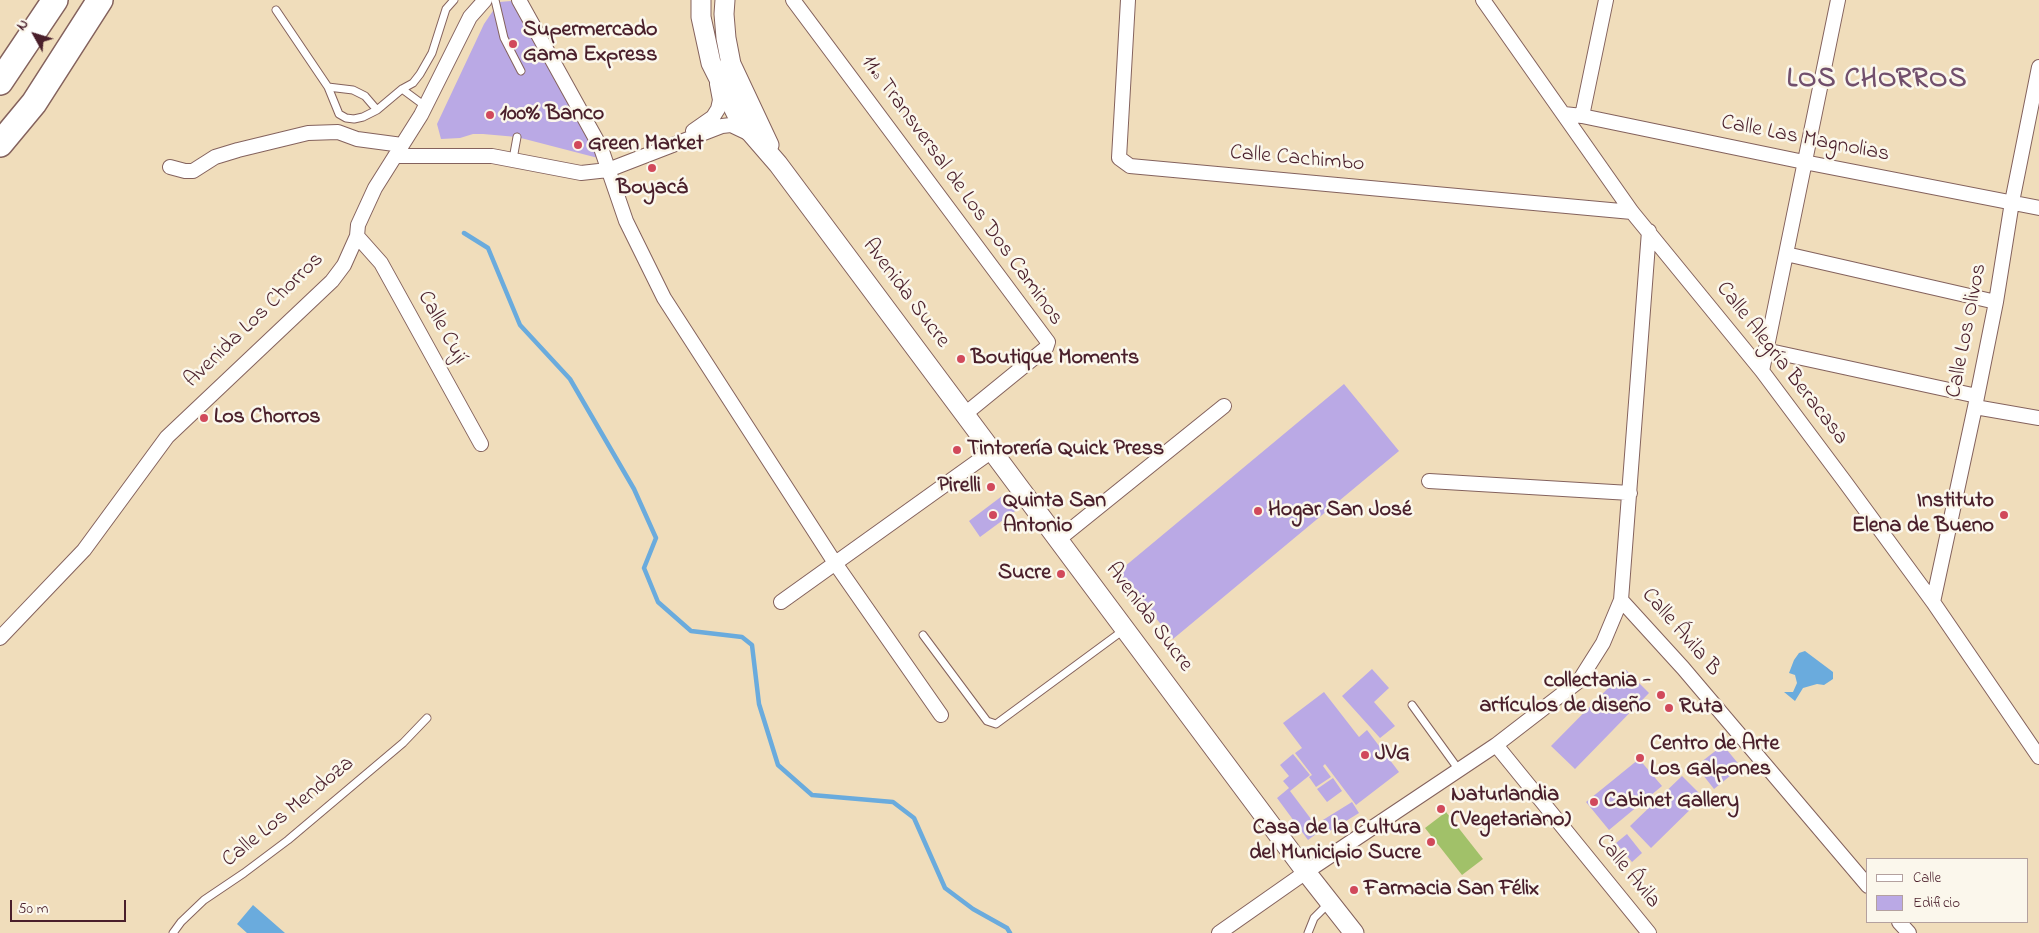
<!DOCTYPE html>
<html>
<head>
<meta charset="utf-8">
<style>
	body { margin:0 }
	#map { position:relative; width:2039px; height:933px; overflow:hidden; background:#f0ddbb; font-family:"Indie Flower",sans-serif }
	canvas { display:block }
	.legend { position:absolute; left:1866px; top:858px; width:162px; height:65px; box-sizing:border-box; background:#fbf7ec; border:1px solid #b4a19f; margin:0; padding:6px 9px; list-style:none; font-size:15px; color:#4a1f2b }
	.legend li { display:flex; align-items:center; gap:10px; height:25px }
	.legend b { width:25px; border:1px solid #b4a19f }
	.north { position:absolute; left:10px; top:10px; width:50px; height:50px; -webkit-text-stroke:4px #fbf7ec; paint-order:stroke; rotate:309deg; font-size:14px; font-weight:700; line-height:20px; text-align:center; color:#4a1f2b }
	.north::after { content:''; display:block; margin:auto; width:18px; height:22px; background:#4a1f2b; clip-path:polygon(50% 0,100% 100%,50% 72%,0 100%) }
	.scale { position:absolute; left:10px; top:900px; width:116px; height:22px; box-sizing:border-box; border:2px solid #4a1f2b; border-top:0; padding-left:6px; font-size:15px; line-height:18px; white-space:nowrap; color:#4a1f2b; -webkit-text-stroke:4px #fbf7ec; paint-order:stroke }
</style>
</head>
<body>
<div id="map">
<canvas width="2039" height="933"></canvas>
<ul class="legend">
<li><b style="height:6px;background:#fff"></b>Calle</li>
<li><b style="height:14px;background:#baa9e5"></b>Edificio</li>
</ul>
<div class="north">N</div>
<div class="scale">50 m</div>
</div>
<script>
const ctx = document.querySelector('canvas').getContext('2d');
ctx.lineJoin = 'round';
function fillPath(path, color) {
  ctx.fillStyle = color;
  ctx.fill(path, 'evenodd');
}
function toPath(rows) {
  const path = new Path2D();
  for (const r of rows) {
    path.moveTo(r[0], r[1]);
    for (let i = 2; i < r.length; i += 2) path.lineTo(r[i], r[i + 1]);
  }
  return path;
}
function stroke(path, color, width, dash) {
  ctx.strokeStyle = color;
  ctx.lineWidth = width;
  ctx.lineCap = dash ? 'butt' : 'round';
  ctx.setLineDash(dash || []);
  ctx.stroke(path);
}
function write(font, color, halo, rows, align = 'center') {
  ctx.font = font + ' "Indie Flower",sans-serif';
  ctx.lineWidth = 5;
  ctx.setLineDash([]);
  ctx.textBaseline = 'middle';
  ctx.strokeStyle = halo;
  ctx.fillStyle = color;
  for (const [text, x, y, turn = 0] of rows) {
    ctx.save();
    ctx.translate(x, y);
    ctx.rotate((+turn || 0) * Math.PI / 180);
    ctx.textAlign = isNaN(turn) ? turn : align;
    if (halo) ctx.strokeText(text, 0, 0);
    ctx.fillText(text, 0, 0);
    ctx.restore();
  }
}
fillPath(toPath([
	[1446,812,1483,859,1462,875,1425,828]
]), '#a1c169');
fillPath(toPath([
	[1805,651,1833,672,1833,679,1824,685,1817,684,1803,688,1795,701,1784,692,1793,692,1797,683,1795,675,1789,673,1794,660,1799,653],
	[253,905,285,933,247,933,237,924]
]), '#6aabdd');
stroke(toPath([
	[464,233,488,248,520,325,570,379,634,489,656,538,644,568,658,602,691,631,742,637,752,645,759,704,778,765,812,795,893,802,914,818,945,888,973,909,1007,928,1010,933]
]), '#6aabdd', 4.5);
fillPath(toPath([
	[511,1,598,158,517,137,483,134,473,134,460,138,441,139,437,124,484,24,499,2],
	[1344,384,1399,451,1173,639,1118,572],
	[1006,493,1018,509,980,537,969,521],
	[1372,669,1389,688,1374,702,1395,726,1380,738,1342,696],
	[1626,670,1649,693,1575,769,1551,746],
	[1324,692,1359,737,1367,730,1399,772,1356,805,1325,764,1323,766,1331,777,1316,787,1309,777,1312,775,1295,753,1302,748,1283,723],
	[1723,745,1741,767,1714,789,1696,766],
	[1293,754,1310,775,1290,791,1320,831,1308,840,1277,798,1289,788,1283,781,1289,776,1280,765],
	[1639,759,1662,786,1609,830,1586,802],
	[1682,776,1703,797,1651,848,1630,826],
	[1333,778,1342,791,1327,802,1317,789],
	[1352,802,1359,813,1325,834,1318,823],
	[1627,834,1642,853,1632,862,1616,843]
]), '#baa9e5');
const service = toPath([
	[495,0,504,38,521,71],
	[276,10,328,87,353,90,365,96,377,110,402,89,413,83,420,74,432,53,446,9,454,0],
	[328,87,339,114,346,118,354,119,363,117,377,110],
	[402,89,425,106],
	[513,159,517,137],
	[923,635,987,721,996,724,1125,629],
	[1412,705,1459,770],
	[173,933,181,922,204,900,244,873,288,840,403,743,427,718],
	[1308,933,1314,918,1329,903]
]);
const minor = toPath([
	[519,0,601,148,626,221,664,298,835,563,941,715],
	[793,0,1048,342,1046,348,965,414],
	[1128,0,1119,158,1130,166,1632,212],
	[1483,0,1632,212,1762,371,1845,482,1933,602,2039,757],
	[1564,114,1582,116,1804,162,2039,208],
	[1582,116,1606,0],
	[693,131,713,117,718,109,720,100,717,84],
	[395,156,492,156,581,173,608,170,722,126,731,125,750,134],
	[170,167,185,171,193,171,215,157,238,150,308,133,338,132,357,139,402,145],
	[357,236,381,263,481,444],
	[1786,254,1996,302],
	[1765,350,1977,396],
	[1762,371,1838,0],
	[1975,407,2039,418],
	[1429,481,1630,493],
	[1059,539,1224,406],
	[1621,600,1683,668,1868,886],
	[781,602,992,451],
	[1933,602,1975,407,1996,302,2012,202,2039,67],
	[0,638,84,550,167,437,332,281,344,265,357,236,358,225,375,188,421,115,470,17,485,0],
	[1496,745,1649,933],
	[1899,922,1909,933],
	[1219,933,1306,872,1496,745,1579,681,1603,643,1621,600,1649,231]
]);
const secondary = toPath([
	[701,0,701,17,711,63,739,119,778,164,1306,872,1354,933],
	[725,0,724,14,726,38,731,64,769,145]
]);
const motorway = toPath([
	[0,82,55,0],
	[0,144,34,103,100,0]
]);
stroke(service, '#84625d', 9);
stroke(minor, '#84625d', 16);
stroke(secondary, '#84625d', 21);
stroke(motorway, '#84625d', 28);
stroke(service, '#fff', 7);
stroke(minor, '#fff', 14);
stroke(secondary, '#fff', 19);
stroke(motorway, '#fff', 25);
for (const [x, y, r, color] of [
	[513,44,5,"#d1495b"],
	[490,115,5,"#d1495b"],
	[578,145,5,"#d1495b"],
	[652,168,5,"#d1495b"],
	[961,359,5,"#d1495b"],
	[204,418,5,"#d1495b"],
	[957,450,5,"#d1495b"],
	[991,487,5,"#d1495b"],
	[1258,511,5,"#d1495b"],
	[993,515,5,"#d1495b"],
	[2004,515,5,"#d1495b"],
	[1061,574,5,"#d1495b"],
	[1661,695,5,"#d1495b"],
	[1669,708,5,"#d1495b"],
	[1365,755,5,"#d1495b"],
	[1640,758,5,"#d1495b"],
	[1594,802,5,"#d1495b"],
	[1441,809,5,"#d1495b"],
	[1431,842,5,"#d1495b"],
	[1354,890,5,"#d1495b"]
]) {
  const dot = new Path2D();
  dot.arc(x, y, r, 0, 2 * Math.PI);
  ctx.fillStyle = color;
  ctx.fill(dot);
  stroke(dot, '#fbf7ec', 2);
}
write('bold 22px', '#4a1f2b', '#fbf7ec', [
	["Supermercado",523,31],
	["Gama Express",523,56],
	["100% Banco",500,115],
	["Green Market",588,145],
	["Boyacá",652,189,"center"],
	["Boutique Moments",971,359],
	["Los Chorros",214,418],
	["Tintorería Quick Press",967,450],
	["Pirelli",981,487,"right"],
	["Quinta San",1003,502],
	["Antonio",1003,527],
	["Instituto",1994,502,"right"],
	["Elena de Bueno",1994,527,"right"],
	["Hogar San José",1268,511],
	["Sucre",1051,574,"right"],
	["collectania -",1651,682,"right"],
	["artículos de diseño",1651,707,"right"],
	["Ruta",1679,708],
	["Centro de Arte",1650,745],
	["Los Galpones",1650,770],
	["JVG",1375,755],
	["Naturlandia",1451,796],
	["(Vegetariano)",1451,821],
	["Cabinet Gallery",1604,802],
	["Casa de la Cultura",1421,829,"right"],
	["del Municipio Sucre",1421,854,"right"],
	["Farmacia San Félix",1364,890]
], 'left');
write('22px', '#4a1f2b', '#fbf7ec', [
	["Calle Las Magnolias",1805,140,11],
	["Calle Cachimbo",1297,160,5],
	["11.ª Transversal de Los Dos Caminos",961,191,54],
	["Avenida Sucre",905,294,53],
	["Avenida Los Chorros",255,321,-44],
	["Calle Cují",441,328,61],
	["Calle Los Olivos",1968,331,-79],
	["Calle Alegría Beracasa",1781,364,52],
	["Avenida Sucre",1148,618,53],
	["Calle Ávila B",1680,633,49],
	["Calle Los Mendoza",289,813,-39],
	["Calle Ávila",1627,872,51]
]);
ctx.letterSpacing = '1px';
write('bold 28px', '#714f6c', '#fbf7ec', [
	["LOS CHORROS",1877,81]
]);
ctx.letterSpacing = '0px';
</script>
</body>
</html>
